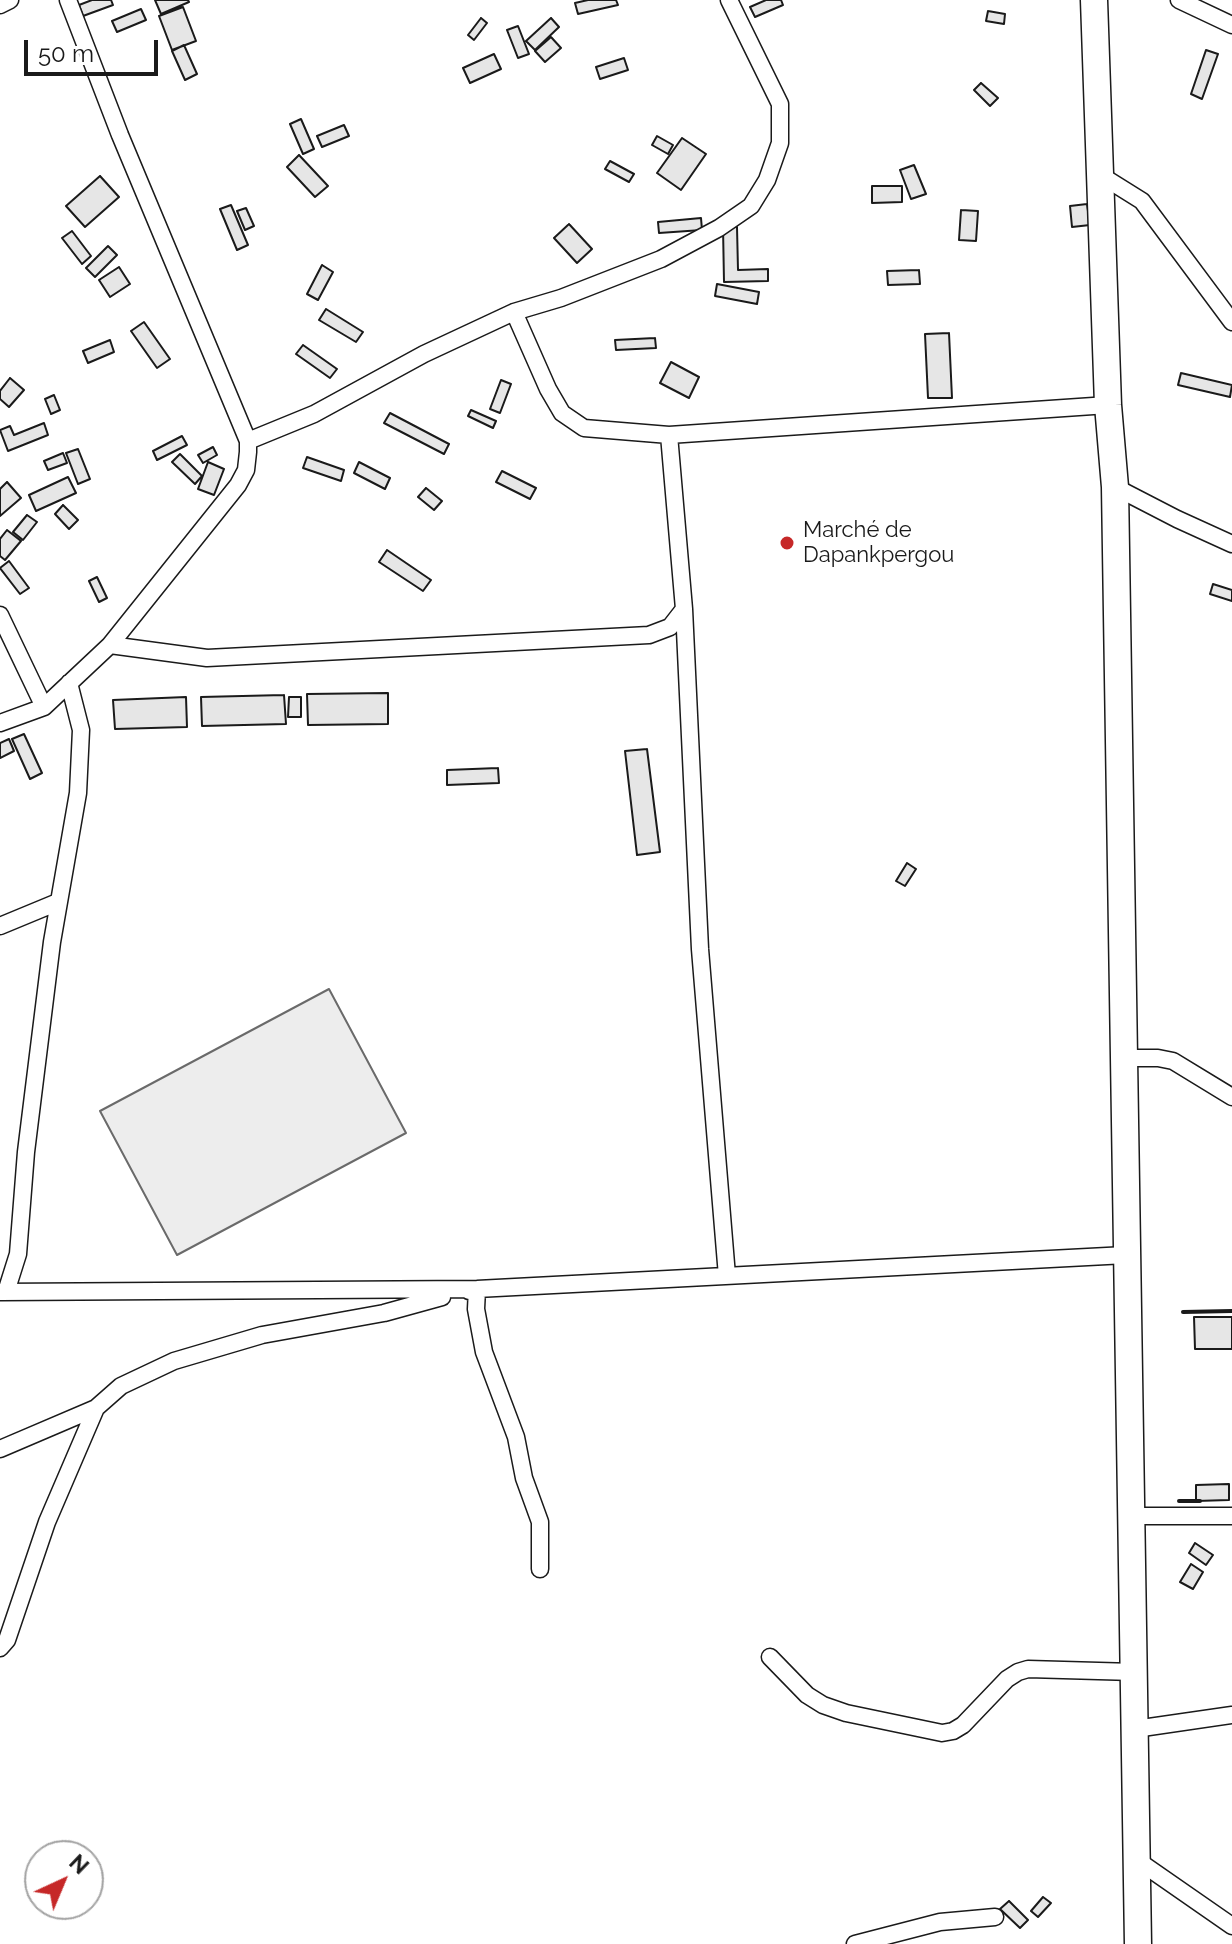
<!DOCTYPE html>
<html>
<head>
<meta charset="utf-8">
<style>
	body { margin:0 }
	#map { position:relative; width:1232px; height:1944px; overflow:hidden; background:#fff; font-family:Raleway,sans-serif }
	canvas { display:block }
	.north { position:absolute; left:24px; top:1840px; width:80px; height:80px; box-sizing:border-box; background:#fff; border:2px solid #a3a3a3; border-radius:50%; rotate:44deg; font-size:22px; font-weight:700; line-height:32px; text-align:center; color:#1a1a1a }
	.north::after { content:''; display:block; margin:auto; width:28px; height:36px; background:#c62828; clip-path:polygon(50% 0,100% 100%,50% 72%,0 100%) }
	.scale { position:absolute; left:24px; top:40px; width:134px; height:36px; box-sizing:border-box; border:4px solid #1a1a1a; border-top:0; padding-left:10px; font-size:24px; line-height:28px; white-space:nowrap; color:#1a1a1a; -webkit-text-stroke:6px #fff; paint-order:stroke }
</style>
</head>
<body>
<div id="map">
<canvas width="1232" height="1944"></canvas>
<div class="north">N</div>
<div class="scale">50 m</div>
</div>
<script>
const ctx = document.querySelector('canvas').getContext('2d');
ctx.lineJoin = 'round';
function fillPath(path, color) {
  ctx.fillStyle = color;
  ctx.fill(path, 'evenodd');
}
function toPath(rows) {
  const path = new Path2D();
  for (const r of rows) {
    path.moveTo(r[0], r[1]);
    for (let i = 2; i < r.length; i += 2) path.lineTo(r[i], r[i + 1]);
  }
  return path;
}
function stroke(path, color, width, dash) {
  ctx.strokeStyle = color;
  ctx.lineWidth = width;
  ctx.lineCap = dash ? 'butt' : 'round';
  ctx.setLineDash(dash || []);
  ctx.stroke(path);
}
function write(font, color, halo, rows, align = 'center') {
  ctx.font = font + ' Raleway,sans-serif';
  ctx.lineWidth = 6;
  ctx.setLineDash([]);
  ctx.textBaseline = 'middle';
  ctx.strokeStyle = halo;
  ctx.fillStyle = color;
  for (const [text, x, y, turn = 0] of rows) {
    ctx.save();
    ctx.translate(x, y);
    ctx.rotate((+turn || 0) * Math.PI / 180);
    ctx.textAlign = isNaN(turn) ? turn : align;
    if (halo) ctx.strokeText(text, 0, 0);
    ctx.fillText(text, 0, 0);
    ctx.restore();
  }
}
const green = toPath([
	[329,989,406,1133,177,1255,100,1111,329,989]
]);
fillPath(green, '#ededed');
stroke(green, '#6a6a6a', 2);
const building = toPath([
	[92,0,111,0,113,5,83,16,79,5,92,0],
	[155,0,188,0,189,2,161,14,155,0],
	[588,0,616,0,618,5,578,14,575,3,588,0],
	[766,0,781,0,783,5,755,17,750,7,766,0],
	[183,7,196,41,172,50,159,16,183,7],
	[141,9,146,20,117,32,112,21,141,9],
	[988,11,1005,14,1004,24,986,21,988,11],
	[481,18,487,23,474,40,468,35,481,18],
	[551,18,559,27,535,50,526,41,551,18],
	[518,26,529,54,518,58,507,30,518,26],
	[551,37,561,48,545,62,535,51,551,37],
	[184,45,197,74,185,80,172,51,184,45],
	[1206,50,1218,54,1202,99,1191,94,1206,50],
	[494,54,501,69,470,83,463,68,494,54],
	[624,58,628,70,600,79,596,67,624,58],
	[981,83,998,98,990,106,974,90,981,83],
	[301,119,314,149,303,154,290,124,301,119],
	[344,125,349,136,322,147,317,136,344,125],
	[657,136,673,145,668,154,652,145,657,136],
	[682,138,706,154,681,190,657,173,682,138],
	[299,155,328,186,315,197,287,167,299,155],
	[610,161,634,174,629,182,605,169,610,161],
	[914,165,926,194,911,199,900,170,914,165],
	[100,176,119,197,85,227,66,206,100,176],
	[872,186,902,186,902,202,872,203,872,186],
	[1087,204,1090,225,1072,227,1070,206,1087,204],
	[231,205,248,245,237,250,220,209,231,205],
	[246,208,254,226,245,230,237,211,246,208],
	[961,210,978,211,976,241,959,240,961,210],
	[701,218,702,230,659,233,658,222,701,218],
	[569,224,592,249,577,263,554,238,569,224],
	[723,227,737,227,738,270,768,269,768,281,724,282,723,227],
	[72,231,91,256,82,264,62,238,72,231],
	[108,246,117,255,95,277,86,268,108,246],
	[322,265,333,272,318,300,307,294,322,265],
	[119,267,130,284,110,297,99,280,119,267],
	[919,270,920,284,888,285,887,271,919,270],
	[717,284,759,292,757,304,715,296,717,284],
	[326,309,363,332,356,342,319,320,326,309],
	[144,322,170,359,157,368,131,331,144,322],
	[949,333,952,398,928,398,925,334,949,333],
	[655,338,656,348,616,350,615,340,655,338],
	[110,340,114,352,88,363,83,351,110,340],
	[303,345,337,369,330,378,296,354,303,345],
	[671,362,699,377,689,398,660,383,671,362],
	[1181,373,1232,385,1230,397,1178,385,1181,373],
	[10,378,24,390,9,407,0,399,0,391,10,378],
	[501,380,511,384,500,413,490,409,501,380],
	[54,395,60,410,51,414,45,399,54,395],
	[471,410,496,421,493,428,468,416,471,410],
	[390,413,449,444,444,454,384,423,390,413],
	[44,423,48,435,8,451,0,430,10,426,14,435,44,423],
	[182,436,187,445,157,460,153,451,182,436],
	[213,447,217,455,203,463,198,455,213,447],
	[78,449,90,479,78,484,66,453,78,449],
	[63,453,67,463,48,470,44,461,63,453],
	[180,454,202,476,195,484,172,462,180,454],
	[307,457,344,470,341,481,303,468,307,457],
	[208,462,224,469,214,495,198,489,208,462],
	[359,462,390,478,385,489,354,473,359,462],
	[502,471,536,488,530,499,496,482,502,471],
	[68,477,76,493,36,511,29,495,68,477],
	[7,482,21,498,0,516,0,489,7,482],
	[426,488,442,501,434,510,418,497,426,488],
	[63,505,78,520,69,529,55,514,63,505],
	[27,515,37,522,23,540,13,532,27,515],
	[7,530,21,541,5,560,0,556,0,539,7,530],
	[387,550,431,580,423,591,379,562,387,550],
	[9,561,29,588,20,594,0,568,9,561],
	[97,577,107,598,99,602,89,581,97,577],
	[1213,584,1232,590,1232,601,1210,594,1213,584],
	[388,693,388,724,308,725,307,694,388,693],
	[284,695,286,724,202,726,201,697,284,695],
	[186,697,187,727,115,729,113,700,186,697],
	[289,697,301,697,301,717,288,717,289,697],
	[24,734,42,773,30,779,12,739,24,734],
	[9,739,14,751,0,758,0,743,9,739],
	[647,749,660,852,637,855,625,751,647,749],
	[498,768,499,783,447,785,447,770,498,768],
	[907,863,916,869,905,886,896,881,907,863],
	[1194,1317,1232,1317,1232,1349,1195,1349,1194,1317],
	[1229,1484,1229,1500,1196,1501,1196,1485,1229,1484],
	[1195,1543,1213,1555,1206,1565,1189,1553,1195,1543],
	[1191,1564,1203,1572,1193,1589,1180,1582,1191,1564],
	[1043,1897,1051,1903,1038,1917,1031,1911,1043,1897],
	[1009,1901,1028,1920,1020,1928,1000,1909,1009,1901]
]);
fillPath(building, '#e6e6e6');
stroke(building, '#1a1a1a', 2);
const street = toPath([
	[1179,0,1232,25],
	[0,5,10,0],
	[1102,176,1142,201,1232,322],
	[669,435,1108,405],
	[248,441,314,414,424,354,514,312,561,298,661,259,719,228,751,206,767,180,780,143,780,104,729,0],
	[1115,487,1177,519,1232,544],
	[684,609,700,949,727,1276],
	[0,615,44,707],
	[110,645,207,658,649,635,670,627,684,609,669,435,584,428,562,413,548,389,514,312],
	[0,723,44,707,110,645,238,485,246,470,248,452,248,441,120,135,68,0],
	[0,926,58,902],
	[1123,1058,1158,1058,1173,1061,1232,1097],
	[469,1291,477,1289,476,1309,484,1352,516,1437,524,1478,540,1522,540,1569],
	[0,1292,477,1289,1126,1255],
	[6,1292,18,1254,26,1152,52,942,78,793,81,730,69,683],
	[0,1449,96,1408],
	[1131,1516,1232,1516],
	[0,1648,7,1640,47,1522,96,1408,121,1386,174,1361,262,1335,384,1313,442,1297],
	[770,1657,807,1695,823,1705,846,1713,942,1733,953,1731,963,1725,1007,1679,1018,1672,1028,1669,1134,1672],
	[1135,1729,1232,1715],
	[1137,1860,1232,1926],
	[855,1944,940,1922,995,1917]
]);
const primary = toPath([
	[1094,0,1108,405,1115,487,1138,1944]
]);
stroke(street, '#1a1a1a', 19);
stroke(primary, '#1a1a1a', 29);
stroke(street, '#fff', 16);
stroke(primary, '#fff', 26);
stroke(toPath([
	[1183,1312,1232,1311],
	[1179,1501,1200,1501]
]), '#1a1a1a', 4);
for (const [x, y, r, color] of [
	[787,543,8,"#c62828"]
]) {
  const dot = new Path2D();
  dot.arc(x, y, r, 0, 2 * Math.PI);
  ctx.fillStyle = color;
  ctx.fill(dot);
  stroke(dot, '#fff', 3);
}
write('22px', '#1a1a1a', '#fff', [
	["Marché de",803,530],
	["Dapankpergou",803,555]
], 'left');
</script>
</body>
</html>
